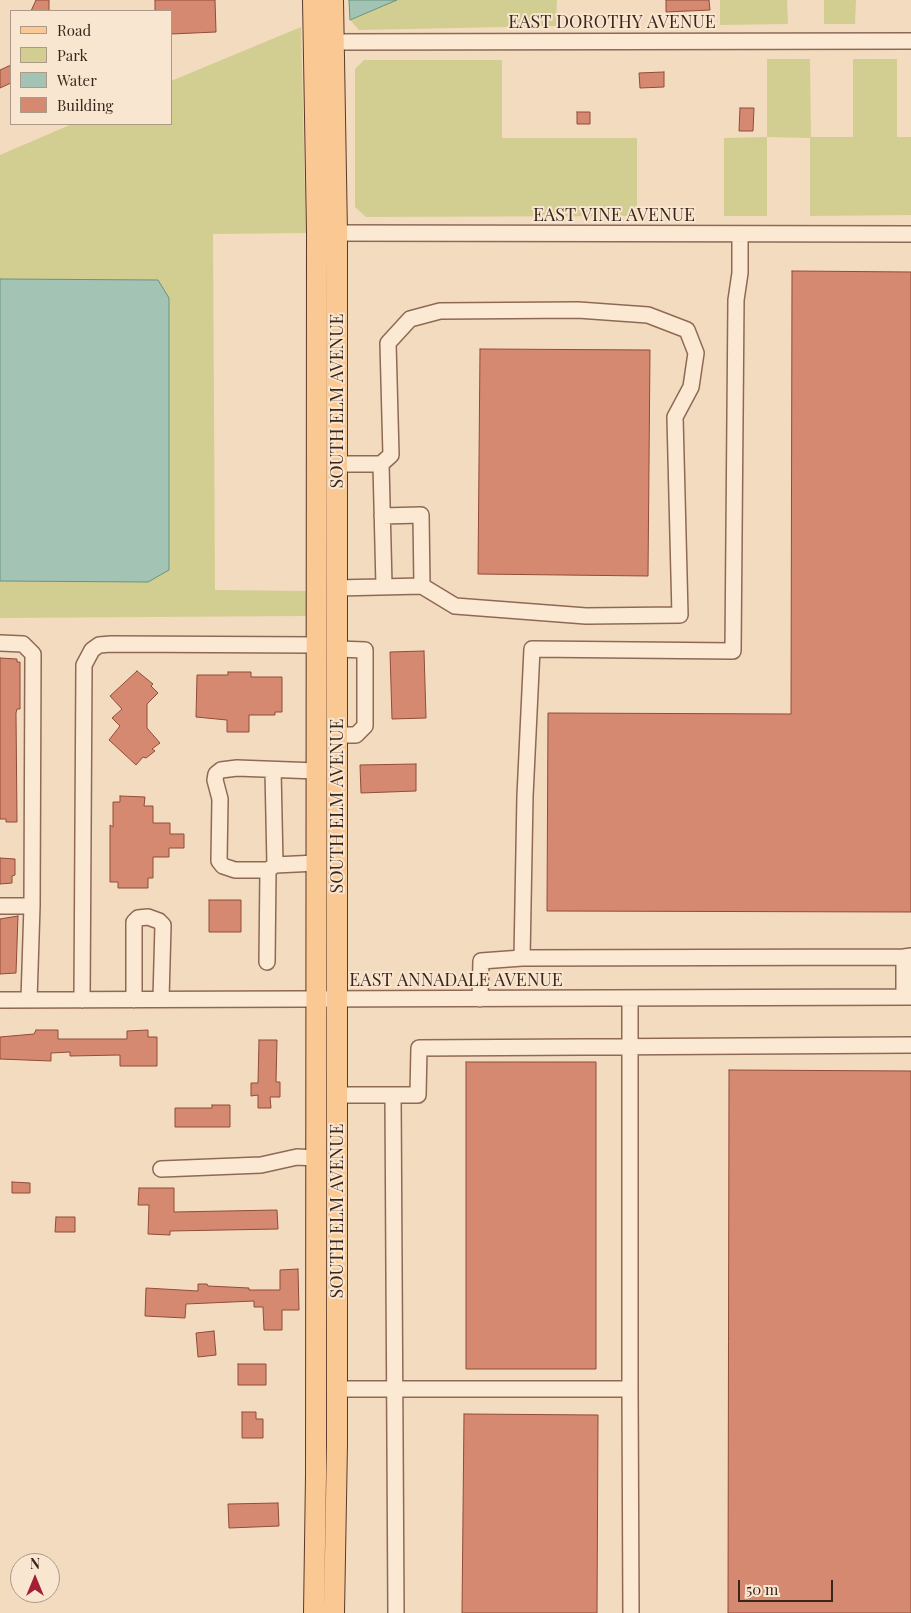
<!DOCTYPE html>
<html>
<head>
<meta charset="utf-8">
<style>
	body { margin:0 }
	#map { position:relative; width:911px; height:1613px; overflow:hidden; background:#f3dbbf; font-family:"Playfair Display",serif }
	canvas { display:block }
	.legend { position:absolute; left:10px; top:10px; width:162px; height:115px; box-sizing:border-box; background:#f9e6d0; border:1px solid #ad9988; margin:0; padding:6px 9px; list-style:none; font-size:15px; color:#3b251b }
	.legend li { display:flex; align-items:center; gap:10px; height:25px }
	.legend b { width:25px; border:1px solid #ad9988 }
	.north { position:absolute; left:10px; top:1553px; width:50px; height:50px; box-sizing:border-box; background:#f9e6d0; border:1px solid #ad9988; border-radius:50%; rotate:0deg; font-size:14px; font-weight:700; line-height:20px; text-align:center; color:#3b251b }
	.north::after { content:''; display:block; margin:auto; width:18px; height:22px; background:#a31f36; clip-path:polygon(50% 0,100% 100%,50% 72%,0 100%) }
	.scale { position:absolute; left:738px; top:1580px; width:95px; height:22px; box-sizing:border-box; border:2px solid #3b251b; border-top:0; padding-left:6px; font-size:15px; line-height:18px; white-space:nowrap; color:#3b251b; -webkit-text-stroke:4px #f9e6d0; paint-order:stroke }
</style>
</head>
<body>
<div id="map">
<canvas width="911" height="1613"></canvas>
<ul class="legend">
<li><b style="height:6px;background:#fac893"></b>Road</li>
<li><b style="height:14px;background:#d2ce92"></b>Park</li>
<li><b style="height:14px;background:#a3c4b5"></b>Water</li>
<li><b style="height:14px;background:#d58971"></b>Building</li>
</ul>
<div class="north">N</div>
<div class="scale">50 m</div>
</div>
<script>
const ctx = document.querySelector('canvas').getContext('2d');
ctx.lineJoin = 'round';
function fillPath(path, color) {
  ctx.fillStyle = color;
  ctx.fill(path, 'evenodd');
}
function toPath(rows) {
  const path = new Path2D();
  for (const r of rows) {
    path.moveTo(r[0], r[1]);
    for (let i = 2; i < r.length; i += 2) path.lineTo(r[i], r[i + 1]);
  }
  return path;
}
function stroke(path, color, width, dash) {
  ctx.strokeStyle = color;
  ctx.lineWidth = width;
  ctx.lineCap = dash ? 'butt' : 'round';
  ctx.setLineDash(dash || []);
  ctx.stroke(path);
}
function write(font, color, halo, rows, align = 'center') {
  ctx.font = font + ' "Playfair Display",serif';
  ctx.lineWidth = 4;
  ctx.setLineDash([]);
  ctx.textBaseline = 'middle';
  ctx.strokeStyle = halo;
  ctx.fillStyle = color;
  for (const [text, x, y, turn = 0] of rows) {
    ctx.save();
    ctx.translate(x, y);
    ctx.rotate((+turn || 0) * Math.PI / 180);
    ctx.textAlign = isNaN(turn) ? turn : align;
    if (halo) ctx.strokeText(text, 0, 0);
    ctx.fillText(text, 0, 0);
    ctx.restore();
  }
}
fillPath(toPath([
	[397,0,557,0,556,26,359,30,350,20],
	[720,0,787,0,788,24,720,25],
	[824,0,856,0,855,24,824,24],
	[301,27,306,233,213,234,215,590,306,591,306,616,0,618,0,155,72,124,171,124,171,81],
	[767,59,810,59,811,137,853,137,853,59,897,59,897,137,911,137,911,215,810,216,810,138,767,137,767,216,724,216,724,138,767,137],
	[364,60,502,60,502,138,637,138,637,216,366,217,355,207,355,69]
]), '#d2ce92');
const water = toPath([
	[349,0,397,0,350,20,349,0],
	[0,279,158,280,169,298,169,570,148,582,0,581,0,279]
]);
fillPath(water, '#a3c4b5');
stroke(water, '#699381', 1);
const building = toPath([
	[36,0,49,0,49,11,31,11,36,0],
	[155,0,215,0,216,32,171,34,171,11,155,11,155,0],
	[666,0,709,0,710,10,666,12,666,0],
	[11,65,11,83,0,88,0,70,11,65],
	[664,72,664,87,640,88,639,73,664,72],
	[740,108,754,108,753,131,739,131,740,108],
	[577,112,590,112,590,124,577,124,577,112],
	[792,271,911,272,911,912,547,911,548,713,791,714,792,271],
	[480,349,650,350,648,576,478,574,480,349],
	[424,651,426,718,392,719,390,652,424,651],
	[0,658,17,659,17,662,20,662,20,709,17,709,16,713,17,822,6,822,6,819,0,819,0,658],
	[137,671,153,684,151,686,158,693,147,704,147,728,160,743,152,749,155,751,146,758,143,757,136,765,109,740,120,726,112,718,122,709,110,696,137,671],
	[228,672,251,672,251,677,282,677,282,712,275,712,275,715,249,715,249,732,227,732,227,720,196,717,197,675,228,675,228,672],
	[416,764,416,791,361,793,360,765,416,764],
	[120,796,145,797,144,806,153,806,153,823,170,823,170,834,184,834,184,848,169,848,169,857,153,857,153,878,148,878,148,888,118,888,118,882,110,882,110,825,113,827,113,802,120,802,120,796],
	[0,858,15,859,15,875,12,876,12,883,0,884,0,858],
	[209,900,241,900,241,932,209,932,209,900],
	[18,916,16,973,0,974,0,919,18,916],
	[36,1030,58,1030,58,1039,127,1039,127,1031,148,1030,148,1037,157,1037,157,1066,120,1066,120,1055,70,1056,70,1052,51,1053,51,1061,0,1059,0,1037,34,1034,36,1030],
	[259,1040,277,1040,276,1082,280,1082,280,1097,270,1097,271,1108,258,1108,258,1095,251,1096,251,1083,258,1083,259,1040],
	[466,1062,596,1062,596,1369,466,1369,466,1062],
	[729,1070,911,1071,911,1613,728,1613,729,1070],
	[212,1105,230,1105,230,1127,175,1127,175,1108,212,1108,212,1105],
	[12,1182,30,1183,30,1193,12,1193,12,1182],
	[139,1188,174,1188,174,1212,277,1210,278,1229,170,1231,170,1235,148,1234,149,1205,138,1205,139,1188],
	[56,1217,75,1217,75,1232,55,1232,56,1217],
	[298,1269,299,1310,282,1310,282,1330,264,1330,263,1307,254,1307,254,1301,186,1304,185,1318,145,1316,146,1288,198,1291,198,1284,207,1284,208,1286,249,1288,249,1290,280,1290,280,1270,298,1269],
	[214,1331,216,1355,198,1357,196,1333,214,1331],
	[238,1364,266,1364,266,1385,238,1385,238,1364],
	[242,1412,256,1412,256,1419,263,1419,263,1438,242,1438,242,1412],
	[464,1414,598,1415,597,1613,462,1613,464,1414],
	[278,1503,279,1526,229,1528,228,1504,278,1503]
]);
fillPath(building, '#d58971');
stroke(building, '#904c38', 1);
const minor = toPath([
	[325,42,911,41],
	[328,233,911,234],
	[740,234,740,273,736,300,733,651,532,649,525,796,522,958,904,957],
	[337,464,381,464],
	[382,516,421,515,422,586],
	[337,588,422,586,455,606,586,616,680,615,675,417,691,387,696,353,687,330,648,315,578,310,440,311,410,319,388,343,391,455,381,464,384,586],
	[0,643,23,644,33,654,32,906,29,1000],
	[337,649,365,650,365,726,356,735,337,735],
	[273,770,275,865],
	[317,771,237,768,221,770,216,774,215,780,220,799,219,861,223,866,235,870,268,870,275,865,317,863],
	[0,906,32,906],
	[267,962,268,870],
	[904,997,904,957,911,956],
	[480,999,481,961,522,958],
	[0,1000,911,997],
	[82,1000,84,665,92,650,99,645,111,644,316,645],
	[134,1000,134,922,138,918,148,917,159,921,163,925,161,999],
	[337,1095,418,1095,419,1048,911,1045],
	[393,1095,396,1613],
	[161,1169,261,1165,297,1157,316,1158],
	[337,1389,630,1389,630,999],
	[630,1389,631,1613]
]);
const major = toPath([
	[313,0,317,233,316,1475,314,1613],
	[333,0,337,233,337,1444,334,1613]
]);
stroke(minor, '#8e6a55', 18);
stroke(major, '#5b392a', 22);
stroke(minor, '#fce9d4', 15);
stroke(major, '#fac893', 20);
write('18px', '#3b251b', '#f9e6d0', [
	["EAST DOROTHY AVENUE",612,22],
	["EAST VINE AVENUE",614,215],
	["SOUTH ELM AVENUE",337,401,-90],
	["SOUTH ELM AVENUE",337,806,-90],
	["EAST ANNADALE AVENUE",456,980],
	["SOUTH ELM AVENUE",337,1211,-90]
]);
</script>
</body>
</html>
